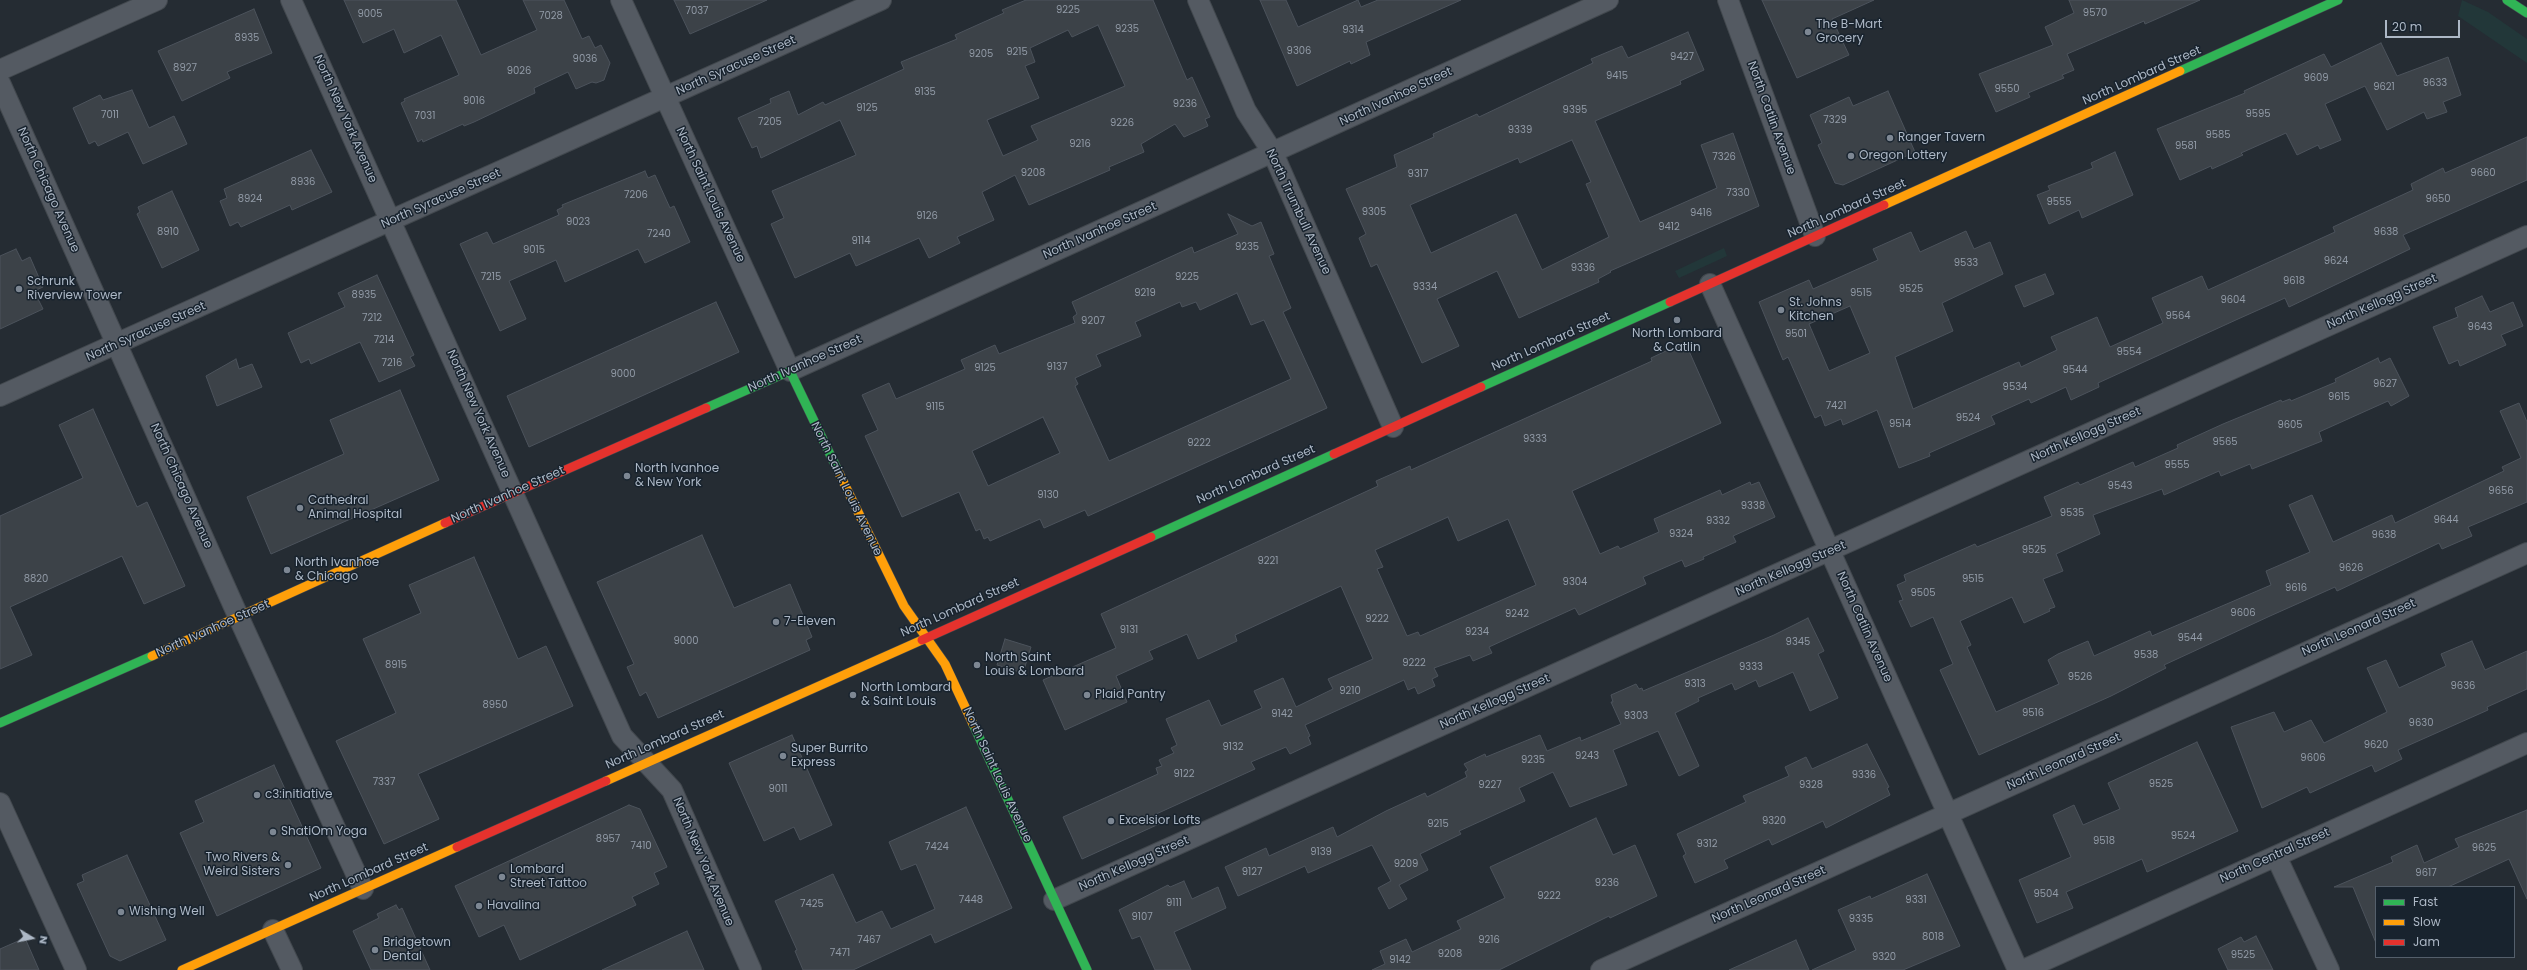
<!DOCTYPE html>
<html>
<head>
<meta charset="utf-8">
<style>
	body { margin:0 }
	#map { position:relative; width:2527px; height:970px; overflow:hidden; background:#252c33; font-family:Poppins,sans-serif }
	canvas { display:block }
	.legend { position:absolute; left:2375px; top:886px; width:140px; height:72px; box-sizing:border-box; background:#18232e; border:1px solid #545f6b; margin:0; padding:5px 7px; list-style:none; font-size:12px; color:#adb8c6 }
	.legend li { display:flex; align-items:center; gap:8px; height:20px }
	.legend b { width:20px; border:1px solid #545f6b }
	.north { position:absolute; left:12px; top:918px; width:40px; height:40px; -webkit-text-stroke:3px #18232e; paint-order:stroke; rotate:100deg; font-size:11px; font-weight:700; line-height:16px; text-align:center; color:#adb8c6 }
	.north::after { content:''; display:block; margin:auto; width:14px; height:18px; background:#adb8c6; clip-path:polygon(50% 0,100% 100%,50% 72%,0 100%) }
	.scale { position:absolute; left:2385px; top:20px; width:75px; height:18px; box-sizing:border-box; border:2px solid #adb8c6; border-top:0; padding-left:5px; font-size:12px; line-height:14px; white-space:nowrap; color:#adb8c6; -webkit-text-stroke:3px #18232e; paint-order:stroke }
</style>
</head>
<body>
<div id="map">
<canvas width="2527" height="970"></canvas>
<ul class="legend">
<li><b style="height:5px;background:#30b455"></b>Fast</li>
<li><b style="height:5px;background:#ff9f0a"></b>Slow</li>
<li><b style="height:5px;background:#e5322d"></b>Jam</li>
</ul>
<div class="north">N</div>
<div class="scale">20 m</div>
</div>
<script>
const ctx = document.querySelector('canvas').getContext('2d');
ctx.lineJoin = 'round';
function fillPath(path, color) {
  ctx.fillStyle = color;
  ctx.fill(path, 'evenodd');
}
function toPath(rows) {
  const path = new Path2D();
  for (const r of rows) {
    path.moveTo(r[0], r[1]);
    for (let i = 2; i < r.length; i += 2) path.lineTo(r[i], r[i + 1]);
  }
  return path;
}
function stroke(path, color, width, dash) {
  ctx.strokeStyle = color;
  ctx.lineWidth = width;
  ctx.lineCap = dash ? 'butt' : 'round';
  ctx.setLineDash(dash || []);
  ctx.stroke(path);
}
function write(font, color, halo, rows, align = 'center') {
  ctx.font = font + ' Poppins,sans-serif';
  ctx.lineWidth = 3;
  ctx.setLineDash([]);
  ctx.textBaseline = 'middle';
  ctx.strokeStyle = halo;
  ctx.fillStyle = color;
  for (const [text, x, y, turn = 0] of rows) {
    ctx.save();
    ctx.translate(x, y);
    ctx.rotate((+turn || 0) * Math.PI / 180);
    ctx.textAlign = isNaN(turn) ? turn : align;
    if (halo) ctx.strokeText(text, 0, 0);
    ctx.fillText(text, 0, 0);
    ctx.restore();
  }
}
fillPath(toPath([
	[2462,0,2488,12,2527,39,2527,63,2458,16],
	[1724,248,1727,256,1679,278,1675,271]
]), '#223739');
const building = toPath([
	[344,0,456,0,481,55,537,30,523,0,564,0,582,39,589,36,595,48,601,45,610,63,604,80,596,83,592,82,576,89,568,72,534,88,535,93,474,122,464,126,463,124,423,142,422,139,418,142,401,103,405,101,404,99,459,75,441,35,404,53,394,29,363,43,344,0],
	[674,0,767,0,690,34,674,0],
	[1026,0,1153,0,1187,80,1192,77,1210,117,1205,119,1208,126,1184,137,1175,124,1141,144,1144,152,1109,167,1110,170,1029,205,1015,175,982,192,994,220,957,237,960,243,929,258,919,238,856,266,850,253,795,278,771,224,784,218,772,191,856,155,840,120,761,158,757,146,752,148,738,118,771,103,770,99,789,91,798,115,823,102,825,105,904,69,901,62,957,39,955,35,1004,13,1002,10,1026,0],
	[1098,25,1125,86,1031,126,1038,140,1003,156,987,120,1039,98,1025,66,1035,62,1030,48,1068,30,1072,37,1098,25],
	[1260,0,1286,0,1298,27,1358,0,1361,7,1378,0,1461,0,1366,42,1370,55,1351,64,1350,61,1297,86,1260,0],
	[1762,0,1874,0,1832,19,1849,55,1797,78,1762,0],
	[2069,0,2200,0,2145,24,2144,21,2067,54,2074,70,2062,75,2064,78,2028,93,2030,97,1996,112,1979,74,2053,45,2045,27,2074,13,2069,0],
	[254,9,272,53,227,72,230,78,182,101,158,51,254,9],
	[1688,32,1704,70,1680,81,1681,84,1595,121,1640,222,1717,188,1701,145,1733,133,1759,206,1610,271,1611,272,1598,279,1599,282,1519,318,1497,271,1437,299,1459,346,1422,363,1377,264,1371,267,1359,238,1366,234,1346,189,1397,167,1394,155,1434,137,1433,134,1477,114,1479,117,1593,63,1591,59,1622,46,1628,58,1688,32],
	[1572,140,1591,182,1586,184,1609,237,1542,270,1516,214,1431,253,1410,205,1518,158,1520,163,1572,140],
	[2381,43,2397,76,2448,57,2461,95,2443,102,2447,112,2427,119,2424,112,2387,130,2365,86,2325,104,2341,140,2320,149,2318,145,2297,155,2286,133,2241,153,2243,155,2212,169,2211,166,2180,180,2157,129,2245,93,2244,91,2324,54,2331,67,2381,43],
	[132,90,149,128,174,116,187,144,143,164,128,132,98,146,95,141,89,144,73,108,100,95,103,100,132,90],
	[1888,91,1915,152,1843,185,1835,183,1818,145,1822,143,1810,115,1849,97,1853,106,1888,91],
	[2527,137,2527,180,2403,235,2410,249,2289,307,2285,298,2238,319,2098,383,2099,387,2071,400,2066,387,2031,403,2029,399,1991,416,1995,424,1929,453,1930,456,1899,468,1877,410,1843,425,1841,419,1825,426,1821,415,1815,418,1788,357,1783,360,1759,302,1809,280,1813,289,1878,260,1873,249,1911,232,1920,252,1966,231,1974,249,1990,242,2003,274,1942,303,1953,331,1895,357,1913,409,2019,362,2021,367,2057,350,2051,337,2097,317,2110,347,2163,323,2152,298,2202,276,2208,290,2335,232,2333,227,2413,190,2411,184,2443,168,2445,173,2527,137],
	[1850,306,1870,353,1829,371,1809,324,1850,306],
	[311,150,332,192,292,210,290,205,241,227,238,222,230,226,220,201,227,198,224,189,311,150],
	[2115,152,2133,195,2082,218,2079,210,2049,224,2037,195,2050,190,2048,186,2093,168,2091,163,2115,152],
	[645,171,648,178,655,175,670,208,674,206,690,242,645,263,638,249,565,282,556,260,509,281,526,319,500,331,460,244,487,232,493,244,559,215,557,210,563,207,562,205,645,171],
	[172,191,199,250,162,268,137,214,140,212,138,207,172,191],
	[1228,214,1252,226,1261,222,1274,254,1269,256,1291,308,1283,312,1327,408,1088,516,1085,510,1044,528,1040,519,990,541,988,537,984,539,980,529,976,531,959,492,902,517,865,436,878,430,862,395,889,383,896,399,965,369,961,360,995,345,999,354,1075,323,1073,317,1077,314,1072,302,1192,247,1194,253,1238,234,1228,214],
	[1237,293,1251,325,1264,320,1291,379,1109,461,1075,386,1078,384,1075,378,1101,366,1096,355,1141,336,1135,322,1180,302,1182,307,1196,302,1200,310,1237,293],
	[1043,417,1060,453,988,486,972,451,1043,417],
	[16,249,22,261,30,257,43,287,34,291,43,309,0,329,0,256,16,249],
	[2045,274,2054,294,2024,307,2015,286,2045,274],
	[377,275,414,355,410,357,415,366,379,382,360,342,311,364,309,359,301,363,288,333,345,307,338,293,377,275],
	[2482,296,2490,312,2513,302,2523,326,2501,335,2506,345,2460,366,2458,360,2449,364,2433,327,2458,317,2455,308,2482,296],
	[716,302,739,352,529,447,507,396,716,302],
	[1685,342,1721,423,1572,491,1600,554,1618,546,1620,549,1659,532,1654,519,1720,490,1722,495,1750,482,1751,485,1759,482,1775,517,1733,536,1736,542,1703,557,1704,559,1685,567,1682,560,1643,577,1646,584,1579,615,1575,608,1502,641,1489,647,1492,653,1473,661,1470,655,1434,668,1438,676,1432,679,1435,686,1418,694,1415,687,1408,690,1404,680,1305,725,1310,736,1308,737,1311,744,1290,754,1286,747,1251,762,1255,769,1154,815,1159,824,1082,859,1063,817,1158,774,1156,768,1162,766,1159,760,1174,753,1171,748,1177,745,1166,719,1209,700,1221,726,1262,708,1254,691,1283,678,1296,707,1333,689,1328,679,1373,659,1341,586,1235,635,1237,641,1198,659,1187,634,1149,651,1153,659,1116,676,1127,702,1065,730,1043,680,1116,648,1101,614,1378,486,1376,481,1410,466,1411,470,1652,361,1651,358,1685,342],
	[1448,517,1458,541,1508,519,1536,585,1420,636,1418,632,1407,636,1377,569,1383,567,1375,550,1448,517],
	[2378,358,2380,363,2390,358,2409,396,2391,406,2388,401,2319,432,2322,441,2252,469,2250,464,2221,476,2219,471,2164,495,2162,489,2093,515,2100,534,2056,554,2063,571,2043,579,2055,607,2049,609,2050,611,2024,623,2012,597,1960,621,1971,645,1967,647,1996,712,2059,684,2048,660,2058,654,2088,641,2094,656,2150,631,2152,636,2271,585,2266,571,2310,552,2289,505,2312,495,2333,542,2392,515,2395,523,2504,471,2502,467,2521,458,2500,411,2519,403,2527,422,2527,502,2468,527,2472,536,2442,549,2439,543,2337,591,2335,587,2270,616,2164,665,2166,668,2111,696,1979,755,1940,670,1953,664,1933,617,1911,627,1899,601,1903,600,1897,585,1906,581,1904,575,1975,544,1977,547,2052,516,2044,497,2078,482,2080,485,2133,462,2135,467,2178,448,2177,445,2223,424,2281,400,2282,402,2290,399,2291,401,2336,382,2335,379,2378,358],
	[236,359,239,369,252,364,262,387,217,406,206,376,236,359],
	[400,390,439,480,271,554,247,497,344,454,330,420,400,390],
	[93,409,137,507,147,502,185,586,144,604,122,556,43,592,10,607,32,655,0,669,0,516,83,478,59,425,93,409],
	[702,535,734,608,790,584,812,637,806,640,810,650,658,718,646,692,640,696,627,667,634,664,597,582,702,535],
	[474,557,518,659,546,646,573,706,418,774,439,819,384,844,336,741,396,713,363,639,421,613,409,585,474,557],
	[1808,618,1824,651,1818,654,1838,698,1810,711,1793,672,1759,687,1756,680,1735,690,1732,683,1698,698,1699,701,1675,713,1699,766,1679,776,1658,731,1613,750,1627,785,1570,807,1553,772,1519,788,1525,801,1459,831,1461,834,1420,854,1428,870,1399,885,1407,899,1389,909,1378,888,1391,881,1372,845,1308,873,1305,866,1238,896,1225,867,1266,848,1269,856,1333,827,1337,837,1386,811,1425,793,1427,797,1467,777,1465,772,1468,770,1464,764,1485,754,1486,757,1540,735,1547,751,1580,737,1581,741,1621,724,1611,702,1613,702,1611,695,1636,684,1639,689,1642,688,1643,691,1774,635,1808,618],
	[1005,639,1031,647,1023,673,997,665,1005,639],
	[2472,641,2485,670,2527,651,2527,689,2487,707,2488,710,2398,750,2402,759,2375,772,2372,765,2310,793,2307,787,2262,808,2231,727,2274,712,2284,732,2311,720,2324,743,2387,712,2367,668,2386,660,2399,688,2446,666,2441,654,2472,641],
	[792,735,832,825,800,840,794,827,764,841,729,763,792,735],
	[2197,742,2238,831,2147,872,2142,859,2066,892,2073,908,2037,923,2019,880,2071,857,2053,815,2074,805,2083,825,2120,809,2108,783,2197,742],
	[1867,744,1889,787,1887,788,1890,795,1826,828,1823,821,1772,845,1769,839,1724,860,1728,868,1695,883,1683,856,1686,854,1677,834,1746,802,1743,796,1789,776,1785,767,1806,757,1812,769,1867,744],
	[274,765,321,868,217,916,180,833,204,822,195,801,274,765],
	[629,805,640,809,667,867,654,873,659,884,632,897,636,905,520,960,504,925,479,937,455,886,629,805],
	[966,807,1012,908,935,943,931,934,853,970,803,970,795,951,797,950,775,901,833,874,856,923,882,911,891,929,935,909,916,864,901,870,889,842,966,807],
	[2527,810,2527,899,2509,859,2448,887,2376,887,2376,943,2353,887,2334,887,2393,862,2391,857,2417,845,2424,863,2459,847,2455,839,2527,810],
	[1596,818,1613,855,1635,845,1657,896,1610,918,1609,916,1499,970,1372,970,1385,964,1380,951,1406,939,1412,952,1461,929,1457,921,1505,898,1490,867,1596,818],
	[127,855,166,940,120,961,110,956,77,884,84,881,82,875,127,855],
	[1927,874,1960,946,1903,970,1812,970,1856,950,1838,910,1870,896,1871,899,1927,874],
	[1184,881,1192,899,1218,887,1226,908,1174,932,1191,970,1155,970,1140,936,1132,939,1119,910,1168,885,1170,887,1184,881],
	[396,905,399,910,402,908,430,970,371,970,353,931,379,918,377,914,396,905],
	[687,931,704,970,602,970,687,931],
	[2256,936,2273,970,2228,970,2218,949,2241,937,2244,942,2256,936],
	[25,938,39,970,0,970,0,949,25,938],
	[1796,940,1809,970,1729,970,1796,940]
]);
fillPath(building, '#3c4248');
stroke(building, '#4c535c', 1);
const street = toPath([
	[291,0,622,736,672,790,751,970],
	[621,0,790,371,1608,0],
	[1198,0,1246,111,1273,153,1393,427],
	[1728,0,1815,236],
	[0,70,157,0],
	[0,83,239,618,363,889],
	[1710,284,2018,970],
	[0,396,881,0],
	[0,803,76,970],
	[2276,856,2329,970],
	[1054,900,2527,236],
	[273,930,292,970],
	[1601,970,2527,553],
	[2023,970,2527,743]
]);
const fast = toPath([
	[2507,0,2527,13],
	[2180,71,2338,0],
	[1481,387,1670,302],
	[706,408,790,371,838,471],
	[1151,537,1334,454],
	[0,723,152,656],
	[973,724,1087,970]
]);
const slow = toPath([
	[1884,205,2180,71],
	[838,471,904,606,945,664,973,724],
	[152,656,445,523],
	[606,781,922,640],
	[182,970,457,847]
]);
const jam = toPath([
	[1670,302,1884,205],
	[1334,454,1481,387],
	[445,523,706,408],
	[922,640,1151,537],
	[457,847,606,781]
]);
stroke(street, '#42484e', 22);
stroke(fast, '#42484e', 10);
stroke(slow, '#42484e', 10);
stroke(jam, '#42484e', 10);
stroke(street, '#545a62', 20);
stroke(fast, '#30b455', 9);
stroke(slow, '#ff9f0a', 9);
stroke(jam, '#e5322d', 9);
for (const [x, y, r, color] of [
	[1808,32,4,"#7d8793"],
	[1890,138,4,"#7d8793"],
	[1851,156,4,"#7d8793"],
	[19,289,4,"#7d8793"],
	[1781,310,4,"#7d8793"],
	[1677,320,4,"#7d8793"],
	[627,476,4,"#7d8793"],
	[300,508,4,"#7d8793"],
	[287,570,4,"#7d8793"],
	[776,622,4,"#7d8793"],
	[977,665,4,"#7d8793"],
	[853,695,4,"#7d8793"],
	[1087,695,4,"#7d8793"],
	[783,756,4,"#7d8793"],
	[257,795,4,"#7d8793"],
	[1111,821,4,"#7d8793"],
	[273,832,4,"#7d8793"],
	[288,865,4,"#7d8793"],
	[502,877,4,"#7d8793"],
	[479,906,4,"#7d8793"],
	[121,912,4,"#7d8793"],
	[375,950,4,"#7d8793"]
]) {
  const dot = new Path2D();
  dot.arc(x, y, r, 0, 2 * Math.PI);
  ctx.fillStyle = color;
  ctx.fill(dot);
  stroke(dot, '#18232e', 1.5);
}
write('10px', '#919aa6', null, [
	["9225",1068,10],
	["7037",697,11],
	["9570",2095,13],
	["9005",370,14],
	["7028",551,16],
	["9235",1127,29],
	["9314",1353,30],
	["8935",247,38],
	["9306",1299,51],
	["9215",1017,52],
	["9205",981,54],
	["9427",1682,57],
	["9036",585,59],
	["8927",185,68],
	["9026",519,71],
	["9415",1617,76],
	["9609",2316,78],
	["9633",2435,83],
	["9621",2384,87],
	["9550",2007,89],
	["9135",925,92],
	["9016",474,101],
	["9236",1185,104],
	["9125",867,108],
	["9395",1575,110],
	["9595",2258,114],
	["7011",110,115],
	["7031",425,116],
	["7329",1835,120],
	["7205",770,122],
	["9226",1122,123],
	["9339",1520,130],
	["9585",2218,135],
	["9216",1080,144],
	["9581",2186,146],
	["7326",1724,157],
	["9208",1033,173],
	["9660",2483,173],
	["9317",1418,174],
	["8936",303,182],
	["7330",1738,193],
	["7206",636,195],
	["8924",250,199],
	["9650",2438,199],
	["9555",2059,202],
	["9305",1374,212],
	["9416",1701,213],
	["9126",927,216],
	["9023",578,222],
	["9412",1669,227],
	["8910",168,232],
	["9638",2386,232],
	["7240",659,234],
	["9114",861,241],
	["9235",1247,247],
	["9015",534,250],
	["9624",2336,261],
	["9533",1966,263],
	["9336",1583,268],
	["7215",491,277],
	["9225",1187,277],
	["9618",2294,281],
	["9334",1425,287],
	["9525",1911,289],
	["9219",1145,293],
	["9515",1861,293],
	["8935",364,295],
	["9604",2233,300],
	["9564",2178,316],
	["7212",372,318],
	["9207",1093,321],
	["9643",2480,327],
	["9501",1796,334],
	["7214",384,340],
	["9554",2129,352],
	["7216",392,363],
	["9137",1057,367],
	["9125",985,368],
	["9544",2075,370],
	["9000",623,374],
	["9627",2385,384],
	["9534",2015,387],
	["9615",2339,397],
	["7421",1836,406],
	["9115",935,407],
	["9524",1968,418],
	["9514",1900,424],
	["9605",2290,425],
	["9333",1535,439],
	["9565",2225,442],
	["9222",1199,443],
	["9555",2177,465],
	["9543",2120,486],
	["9656",2501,491],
	["9130",1048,495],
	["9338",1753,506],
	["9535",2072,513],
	["9644",2446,520],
	["9332",1718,521],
	["9324",1681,534],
	["9638",2384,535],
	["9525",2034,550],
	["9221",1268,561],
	["9626",2351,568],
	["8820",36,579],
	["9515",1973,579],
	["9304",1575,582],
	["9616",2296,588],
	["9505",1923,593],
	["9606",2243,613],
	["9242",1517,614],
	["9222",1377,619],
	["9131",1129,630],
	["9234",1477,632],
	["9544",2190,638],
	["9000",686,641],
	["9345",1798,642],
	["9538",2146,655],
	["9222",1414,663],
	["8915",396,665],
	["9333",1751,667],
	["9526",2080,677],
	["9313",1695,684],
	["9636",2463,686],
	["9210",1350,691],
	["8950",495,705],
	["9516",2033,713],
	["9142",1282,714],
	["9303",1636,716],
	["9630",2421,723],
	["9620",2376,745],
	["9132",1233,747],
	["9243",1587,756],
	["9606",2313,758],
	["9235",1533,760],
	["9122",1184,774],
	["9336",1864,775],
	["7337",384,782],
	["9525",2161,784],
	["9227",1490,785],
	["9328",1811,785],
	["9011",778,789],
	["9320",1774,821],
	["9215",1438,824],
	["9524",2183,836],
	["8957",608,839],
	["9518",2104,841],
	["9312",1707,844],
	["7410",641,846],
	["7424",937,847],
	["9625",2484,848],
	["9139",1321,852],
	["9209",1406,864],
	["9127",1252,872],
	["9617",2426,873],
	["9236",1607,883],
	["9504",2046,894],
	["9222",1549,896],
	["7448",971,900],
	["9331",1916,900],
	["9111",1174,903],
	["7425",812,904],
	["9107",1142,917],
	["9335",1861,919],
	["8018",1933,937],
	["7467",869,940],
	["9216",1489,940],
	["7471",840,953],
	["9208",1450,954],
	["9525",2243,955],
	["9320",1884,957],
	["9142",1400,960]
]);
write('12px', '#adb8c6', '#18232e', [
	["The B-Mart",1816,25],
	["Grocery",1816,39],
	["Ranger Tavern",1898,138],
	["Oregon Lottery",1859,156],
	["Schrunk",27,282],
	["Riverview Tower",27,296],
	["St. Johns",1789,303],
	["Kitchen",1789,317],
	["North Lombard",1677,334,"center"],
	["& Catlin",1677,348,"center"],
	["North Ivanhoe",635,469],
	["& New York",635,483],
	["Cathedral",308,501],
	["Animal Hospital",308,515],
	["North Ivanhoe",295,563],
	["& Chicago",295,577],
	["7-Eleven",784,622],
	["North Saint",985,658],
	["Louis & Lombard",985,672],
	["North Lombard",861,688],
	["& Saint Louis",861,702],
	["Plaid Pantry",1095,695],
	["Super Burrito",791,749],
	["Express",791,763],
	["c3:initiative",265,795],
	["Excelsior Lofts",1119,821],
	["ShatiOm Yoga",281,832],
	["Two Rivers &",280,858,"right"],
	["Weird Sisters",280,872,"right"],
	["Lombard",510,870],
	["Street Tattoo",510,884],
	["Havalina",487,906],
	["Wishing Well",129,912],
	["Bridgetown",383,943],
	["Dental",383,957]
], 'left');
write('12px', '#adb8c6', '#18232e', [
	["North Syracuse Street",736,66,-24],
	["North Lombard Street",2142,76,-24],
	["North Ivanhoe Street",1396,97,-25],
	["North Catlin Avenue",1771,118,70],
	["North New York Avenue",345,119,66],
	["North Chicago Avenue",48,190,66],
	["North Saint Louis Avenue",710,195,65],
	["North Syracuse Street",441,199,-24],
	["North Lombard Street",1847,209,-24],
	["North Trumbull Avenue",1298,212,65],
	["North Ivanhoe Street",1100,231,-24],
	["North Kellogg Street",2382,302,-24],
	["North Syracuse Street",146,332,-24],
	["North Lombard Street",1551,342,-24],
	["North Ivanhoe Street",805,364,-24],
	["North New York Avenue",478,414,66],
	["North Kellogg Street",2086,435,-24],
	["North Lombard Street",1256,475,-24],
	["North Chicago Avenue",181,486,66],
	["North Saint Louis Avenue",846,489,64],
	["North Ivanhoe Street",508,495,-24],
	["North Kellogg Street",1791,569,-24],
	["North Lombard Street",960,608,-24],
	["North Catlin Avenue",1864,627,66],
	["North Leonard Street",2359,628,-24],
	["North Ivanhoe Street",213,629,-24],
	["North Kellogg Street",1495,702,-24],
	["North Lombard Street",665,740,-24],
	["North Leonard Street",2064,762,-24],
	["North Saint Louis Avenue",997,775,65],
	["North Central Street",2275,856,-24],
	["North New York Avenue",703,862,67],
	["North Kellogg Street",1134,864,-24],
	["North Lombard Street",369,873,-24],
	["North Leonard Street",1769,895,-24]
]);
</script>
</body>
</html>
